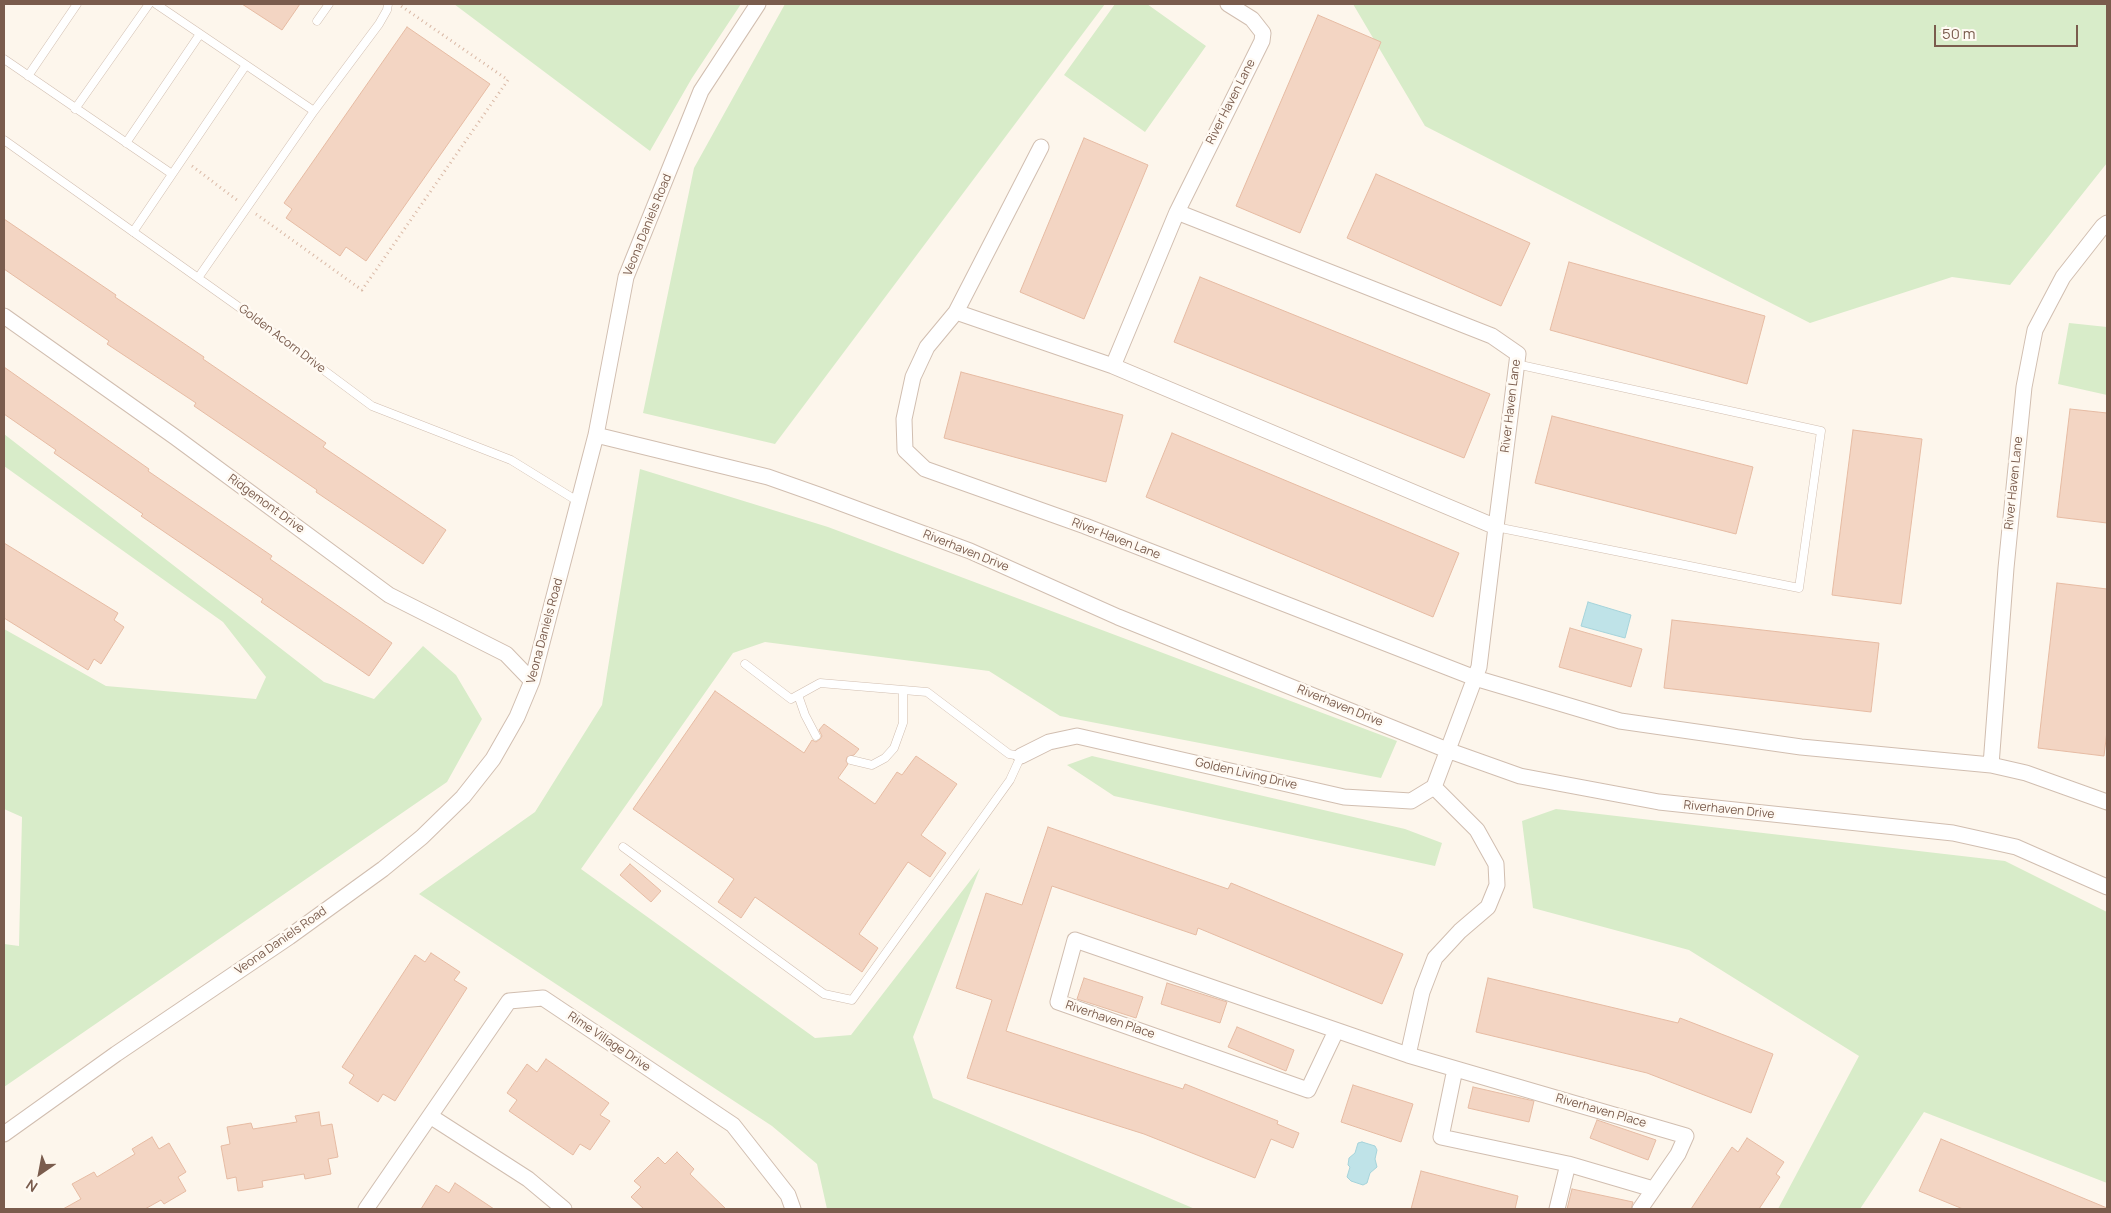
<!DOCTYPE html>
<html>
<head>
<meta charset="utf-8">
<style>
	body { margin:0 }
	#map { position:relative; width:2111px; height:1213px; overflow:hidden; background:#fdf6ec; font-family:Manrope,sans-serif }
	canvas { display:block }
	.frame { position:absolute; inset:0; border:5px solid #7a5c4d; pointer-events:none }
	.north { position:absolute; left:15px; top:1148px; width:50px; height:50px; -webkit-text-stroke:4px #fffaf3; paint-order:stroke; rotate:213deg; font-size:14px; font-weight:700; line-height:20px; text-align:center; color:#7a5c4d }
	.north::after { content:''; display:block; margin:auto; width:18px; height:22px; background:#7a5c4d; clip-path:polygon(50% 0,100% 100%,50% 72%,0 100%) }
	.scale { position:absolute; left:1934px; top:25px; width:144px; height:22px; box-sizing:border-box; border:2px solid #7a5c4d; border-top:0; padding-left:6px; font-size:15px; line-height:18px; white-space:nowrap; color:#7a5c4d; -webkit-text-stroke:4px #fffaf3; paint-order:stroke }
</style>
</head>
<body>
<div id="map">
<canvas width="2111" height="1213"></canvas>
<div class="frame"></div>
<div class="north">N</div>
<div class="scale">50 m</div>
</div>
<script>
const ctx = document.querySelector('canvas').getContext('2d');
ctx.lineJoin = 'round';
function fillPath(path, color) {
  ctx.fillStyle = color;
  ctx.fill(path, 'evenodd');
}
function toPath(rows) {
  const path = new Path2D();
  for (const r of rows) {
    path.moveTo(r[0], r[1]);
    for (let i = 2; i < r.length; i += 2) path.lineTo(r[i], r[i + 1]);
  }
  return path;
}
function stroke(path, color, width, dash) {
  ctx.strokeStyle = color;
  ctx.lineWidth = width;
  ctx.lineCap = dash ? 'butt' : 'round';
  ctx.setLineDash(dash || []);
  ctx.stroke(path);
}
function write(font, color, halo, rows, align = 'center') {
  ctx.font = font + ' Manrope,sans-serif';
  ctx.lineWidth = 5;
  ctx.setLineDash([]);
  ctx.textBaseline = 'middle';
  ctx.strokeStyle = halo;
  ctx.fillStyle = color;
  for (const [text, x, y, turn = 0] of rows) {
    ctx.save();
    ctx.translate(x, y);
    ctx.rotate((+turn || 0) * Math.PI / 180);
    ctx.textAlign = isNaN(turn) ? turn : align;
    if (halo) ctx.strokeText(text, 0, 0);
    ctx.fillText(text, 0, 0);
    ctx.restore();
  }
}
fillPath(toPath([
	[454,4,741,4,692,78,650,151],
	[785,4,1105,4,775,444,643,413,694,168],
	[1115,4,1147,4,1206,46,1145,132,1064,75],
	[1353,4,2107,4,2107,163,2010,285,1952,277,1810,323,1425,126],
	[2069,323,2107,327,2107,395,2058,384],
	[4,434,324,682,374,699,423,646,456,675,482,719,447,782,4,1087,4,944,19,946,22,817,4,809,4,629,106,686,256,699,266,677,223,622,4,466],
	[640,469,828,527,1397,741,1381,778,1060,716,989,671,765,642,733,653,581,869,815,1038,851,1035,980,868,913,1037,933,1098,1195,1209,827,1209,817,1164,772,1126,419,894,535,812,602,705],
	[1092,756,1405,829,1442,843,1435,866,1114,796,1067,765],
	[1556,809,2005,861,2107,912,2107,1183,1924,1112,1860,1209,1778,1209,1859,1056,1689,950,1533,908,1522,821]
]), '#d8ecc9');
const water = toPath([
	[1588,602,1631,615,1625,638,1581,626,1588,602],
	[1362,1142,1375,1146,1377,1150,1375,1159,1377,1167,1370,1173,1367,1183,1363,1185,1351,1181,1347,1177,1350,1167,1348,1165,1349,1158,1355,1153,1358,1143,1362,1142]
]);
fillPath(water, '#bfe3e8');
stroke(water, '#a5d3da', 1);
const building = toPath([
	[242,4,300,4,282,30,242,4],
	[1318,15,1381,42,1300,233,1236,206,1318,15],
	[407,27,490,84,366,261,346,247,340,256,286,218,292,209,284,203,407,27],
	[1084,138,1148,165,1084,319,1020,292,1084,138],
	[1376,174,1530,243,1501,306,1347,238,1376,174],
	[4,219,116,295,115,297,204,357,203,359,326,443,323,447,446,530,423,564,316,492,317,490,194,406,196,403,107,344,109,341,4,269,4,219],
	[1569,262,1765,316,1747,384,1550,330,1569,262],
	[1200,277,1490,394,1464,458,1174,342,1200,277],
	[4,367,149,469,148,471,272,556,270,559,392,643,369,676,261,602,263,599,141,516,143,514,54,453,56,450,4,414,4,367],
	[961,372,1123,415,1106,482,944,438,961,372],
	[2070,409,2107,413,2107,523,2057,517,2070,409],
	[1552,416,1753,467,1736,534,1535,483,1552,416],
	[1853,430,1922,439,1901,604,1832,595,1853,430],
	[1172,433,1459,553,1433,617,1146,497,1172,433],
	[4,543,118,613,114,620,124,627,101,664,94,659,88,670,4,618,4,543],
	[2057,583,2107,589,2107,731,2104,756,2038,748,2057,583],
	[1672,620,1879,643,1871,712,1664,688,1672,620],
	[1570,628,1642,649,1631,687,1559,667,1570,628],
	[715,691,804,753,812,740,816,742,820,739,822,736,819,730,824,724,859,749,854,755,847,757,846,761,848,764,838,778,875,804,897,772,902,775,916,756,957,784,921,835,946,853,930,877,908,862,859,934,878,948,862,972,755,897,741,918,718,902,734,879,633,809,715,691],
	[1048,827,1228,889,1231,883,1403,954,1382,1004,1198,928,1196,935,1052,886,1006,1031,1183,1089,1185,1084,1278,1121,1277,1124,1299,1133,1293,1148,1271,1139,1255,1178,1144,1134,967,1078,992,1000,956,988,986,893,1022,905,1048,827],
	[630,864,661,891,651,902,620,875,630,864],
	[431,953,460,972,454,980,467,988,395,1101,383,1094,378,1102,349,1083,354,1075,342,1067,415,955,425,962,431,953],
	[1084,978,1143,997,1136,1018,1077,999,1084,978],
	[1488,978,1678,1023,1680,1018,1773,1054,1751,1113,1647,1073,1476,1032,1488,978],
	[1167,983,1227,1002,1220,1023,1161,1004,1167,983],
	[1237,1027,1294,1050,1286,1071,1228,1047,1237,1027],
	[546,1059,609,1103,600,1115,610,1121,590,1150,580,1144,573,1155,509,1111,517,1100,507,1093,527,1064,537,1072,546,1059],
	[1353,1085,1413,1104,1401,1142,1341,1122,1353,1085],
	[1473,1087,1534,1101,1529,1122,1468,1108,1473,1087],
	[319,1112,321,1126,332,1124,338,1157,328,1159,331,1174,305,1179,304,1174,262,1181,263,1187,238,1191,236,1177,227,1179,221,1146,230,1144,227,1127,251,1123,253,1129,297,1122,295,1116,319,1112],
	[1597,1120,1656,1140,1648,1160,1590,1138,1597,1120],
	[152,1137,159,1149,169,1143,186,1172,178,1177,186,1191,164,1204,161,1200,145,1209,63,1209,81,1199,72,1184,94,1172,97,1177,135,1154,132,1149,152,1137],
	[1747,1138,1784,1162,1776,1174,1780,1177,1759,1209,1691,1209,1732,1147,1738,1152,1747,1138],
	[1941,1139,2107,1208,2107,1209,1963,1209,1919,1191,1941,1139],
	[677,1152,694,1169,690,1174,726,1209,644,1209,631,1197,641,1187,634,1181,658,1157,665,1164,677,1152],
	[1421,1171,1518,1196,1515,1209,1411,1209,1421,1171],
	[455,1183,494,1209,421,1209,436,1185,449,1193,455,1183],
	[1572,1189,1633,1202,1631,1209,1567,1209,1572,1189]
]);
fillPath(building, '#f3d5c3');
stroke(building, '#e6bba3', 1);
const lane = toPath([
	[156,4,314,111],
	[317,21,329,4],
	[4,59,172,174],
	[28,76,77,4],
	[75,109,149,4],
	[4,140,236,305,372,406,511,460,579,502],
	[126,143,200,34],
	[133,232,246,65],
	[198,278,314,111,379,24,387,10,388,4],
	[1496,527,1799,588,1821,431,1516,364],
	[798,695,805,715,816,736],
	[851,760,872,765,885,758,894,748,903,723,903,690],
	[623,847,824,994,852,1000,1010,780,1021,756,1009,754,927,692,820,683,791,699,745,664]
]);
const street = toPath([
	[1041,147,956,312,1113,366,1496,527,1518,354,1492,336,1177,212],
	[956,312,927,347,913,377,904,419,905,450,925,469,1085,526,1475,678,1620,721,1801,747,1991,765,2026,773,2107,802],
	[4,316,175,437,389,595,506,654,532,681],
	[1113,366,1177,212,1262,41,1263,33,1252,19,1228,4],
	[596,435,768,477,819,495,970,551,1118,617,1447,750,1520,776,1659,802,1953,833,2016,847,2107,887],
	[1021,756,1049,742,1077,736,1344,797,1411,801,1434,787,1479,667,1496,527],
	[1991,765,2006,568,2024,387,2035,330,2063,277,2103,226,2107,223],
	[1336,1031,1308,1090,1058,1002,1075,940,1408,1055,1686,1136,1678,1154,1640,1209],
	[1408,1055,1422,992,1435,958,1460,931,1488,907,1497,885,1496,864,1477,830,1434,787],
	[1455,1069,1441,1137,1568,1164,1653,1189],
	[430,1116,528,1179,564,1209],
	[4,1134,116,1054,289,937,383,869,422,837,463,797,493,759,517,717,532,681,596,435,626,277,701,91,758,4],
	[366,1209,509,1001,543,998,733,1125,788,1195,793,1209],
	[1557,1209,1568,1164]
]);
stroke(lane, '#d1beb0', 9);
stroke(street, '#d1beb0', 17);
stroke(toPath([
	[192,166,237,200],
	[256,214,362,290,508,80,401,6]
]), '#d9b8a5', 3, [1, 4]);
stroke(lane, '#fff', 8);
stroke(street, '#fff', 15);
write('12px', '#7a5c4d', '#fffaf3', [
	["River Haven Lane",1231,102,-63],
	["Veona Daniels Road",648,225,-68],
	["Golden Acorn Drive",282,339,37],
	["River Haven Lane",1511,406,-83],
	["River Haven Lane",2014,483,-84],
	["Ridgemont Drive",266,504,36],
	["River Haven Lane",1116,539,21],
	["Riverhaven Drive",966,551,22],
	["Veona Daniels Road",545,631,-75],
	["Riverhaven Drive",1340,706,22],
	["Golden Living Drive",1246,774,13],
	["Riverhaven Drive",1729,810,6],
	["Veona Daniels Road",281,941,-35],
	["Riverhaven Place",1110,1020,19],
	["Rime Village Drive",609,1042,34],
	["Riverhaven Place",1601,1111,16]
]);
</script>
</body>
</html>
